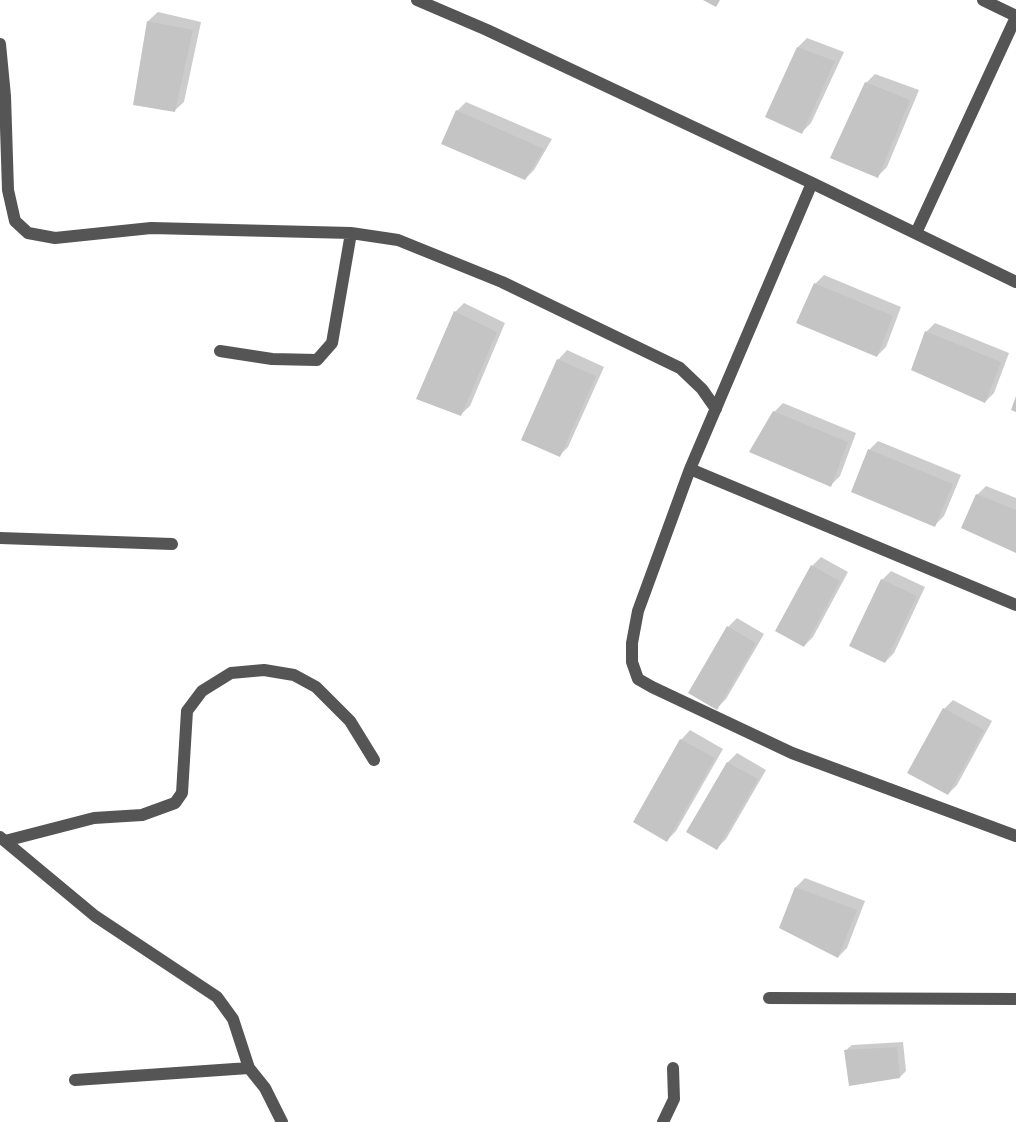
<!DOCTYPE html>
<html>
<head>
<meta charset="utf-8">
<style>
	body { margin:0 }
	canvas { display:block; background:#fff }
</style>
</head>
<body>
<canvas width="1016" height="1122"></canvas>
<script>
const ctx = document.querySelector('canvas').getContext('2d');
ctx.lineJoin = 'round';
function fillPath(path, color) {
  ctx.fillStyle = color;
  ctx.fill(path, 'evenodd');
}
function toPath(rows) {
  const path = new Path2D();
  for (const r of rows) {
    path.moveTo(r[0], r[1]);
    for (let i = 2; i < r.length; i += 2) path.lineTo(r[i], r[i + 1]);
  }
  return path;
}
function stroke(path, color, width, dash) {
  ctx.strokeStyle = color;
  ctx.lineWidth = width;
  ctx.lineCap = dash ? 'butt' : 'round';
  ctx.setLineDash(dash || []);
  ctx.stroke(path);
}
fillPath(toPath([
	[158,12,201,22,184,102,174,111,148,21],
	[807,38,844,52,811,123,802,132,798,47],
	[875,74,919,90,887,167,878,176,866,83],
	[466,102,552,139,534,170,525,179,457,111],
	[824,275,901,307,886,347,877,356,815,284],
	[464,303,505,323,470,406,460,415,455,312],
	[935,323,1009,353,994,393,985,402,926,332],
	[567,350,604,367,568,447,559,456,522,439,558,360],
	[783,403,856,433,840,476,831,485,774,412],
	[878,441,961,475,944,516,935,525,869,450],
	[986,486,1016,498,1016,552,977,495],
	[821,557,848,572,813,637,804,646,812,566],
	[891,571,925,587,894,653,885,662,882,580],
	[737,618,764,634,726,699,717,708,728,627],
	[953,700,992,721,957,785,948,794,944,709],
	[690,730,723,749,676,831,667,840,634,822,681,740],
	[737,753,766,770,726,839,717,848,688,832,728,762],
	[805,878,865,901,847,948,838,957,796,887],
	[903,1042,906,1071,900,1077,846,1050,852,1045]
]), '#0003');
fillPath(toPath([
	[703,0,720,0,716,7],
	[147,21,193,30,175,112,133,105],
	[797,47,835,61,802,134,765,117],
	[865,82,910,100,878,178,830,158],
	[456,110,544,149,525,180,441,144],
	[814,283,893,316,877,357,796,323],
	[454,311,497,332,461,416,416,399],
	[925,331,1001,362,985,403,911,370],
	[557,359,596,376,560,457,521,440],
	[1016,396,1016,412,1011,410],
	[773,411,848,442,831,487,749,452],
	[868,449,953,484,935,527,851,492],
	[976,494,1016,510,1016,553,961,528],
	[811,565,840,581,804,647,775,631],
	[881,579,917,596,885,663,849,646],
	[727,626,756,643,717,710,688,693],
	[943,708,984,730,948,795,907,773],
	[680,739,715,758,667,842,633,822],
	[727,762,758,779,717,850,686,832],
	[795,887,857,910,838,958,779,928],
	[897,1047,900,1078,849,1086,844,1050]
]), '#c4c4c4');
stroke(toPath([
	[417,0,487,30,812,183,1016,282],
	[983,0,1016,16],
	[0,44,5,96,8,190,15,221,28,233,55,238,151,228,351,233,398,240,502,282,680,368,702,389,716,409],
	[812,183,690,469,638,611,632,643,632,662,638,679,652,687,792,753,1016,836],
	[916,233,1016,17],
	[220,351,272,359,317,360,332,343,351,233],
	[690,469,1016,605],
	[0,538,172,544],
	[0,837,95,916,217,997,233,1019,249,1068],
	[5,841,94,818,142,815,175,803,182,793,187,711,202,691,231,673,264,670,294,675,316,687,350,721,374,760],
	[769,998,1016,999],
	[75,1080,249,1068,265,1088,282,1122],
	[663,1122,674,1099,673,1068]
]), '#555', 12);
</script>
</body>
</html>
